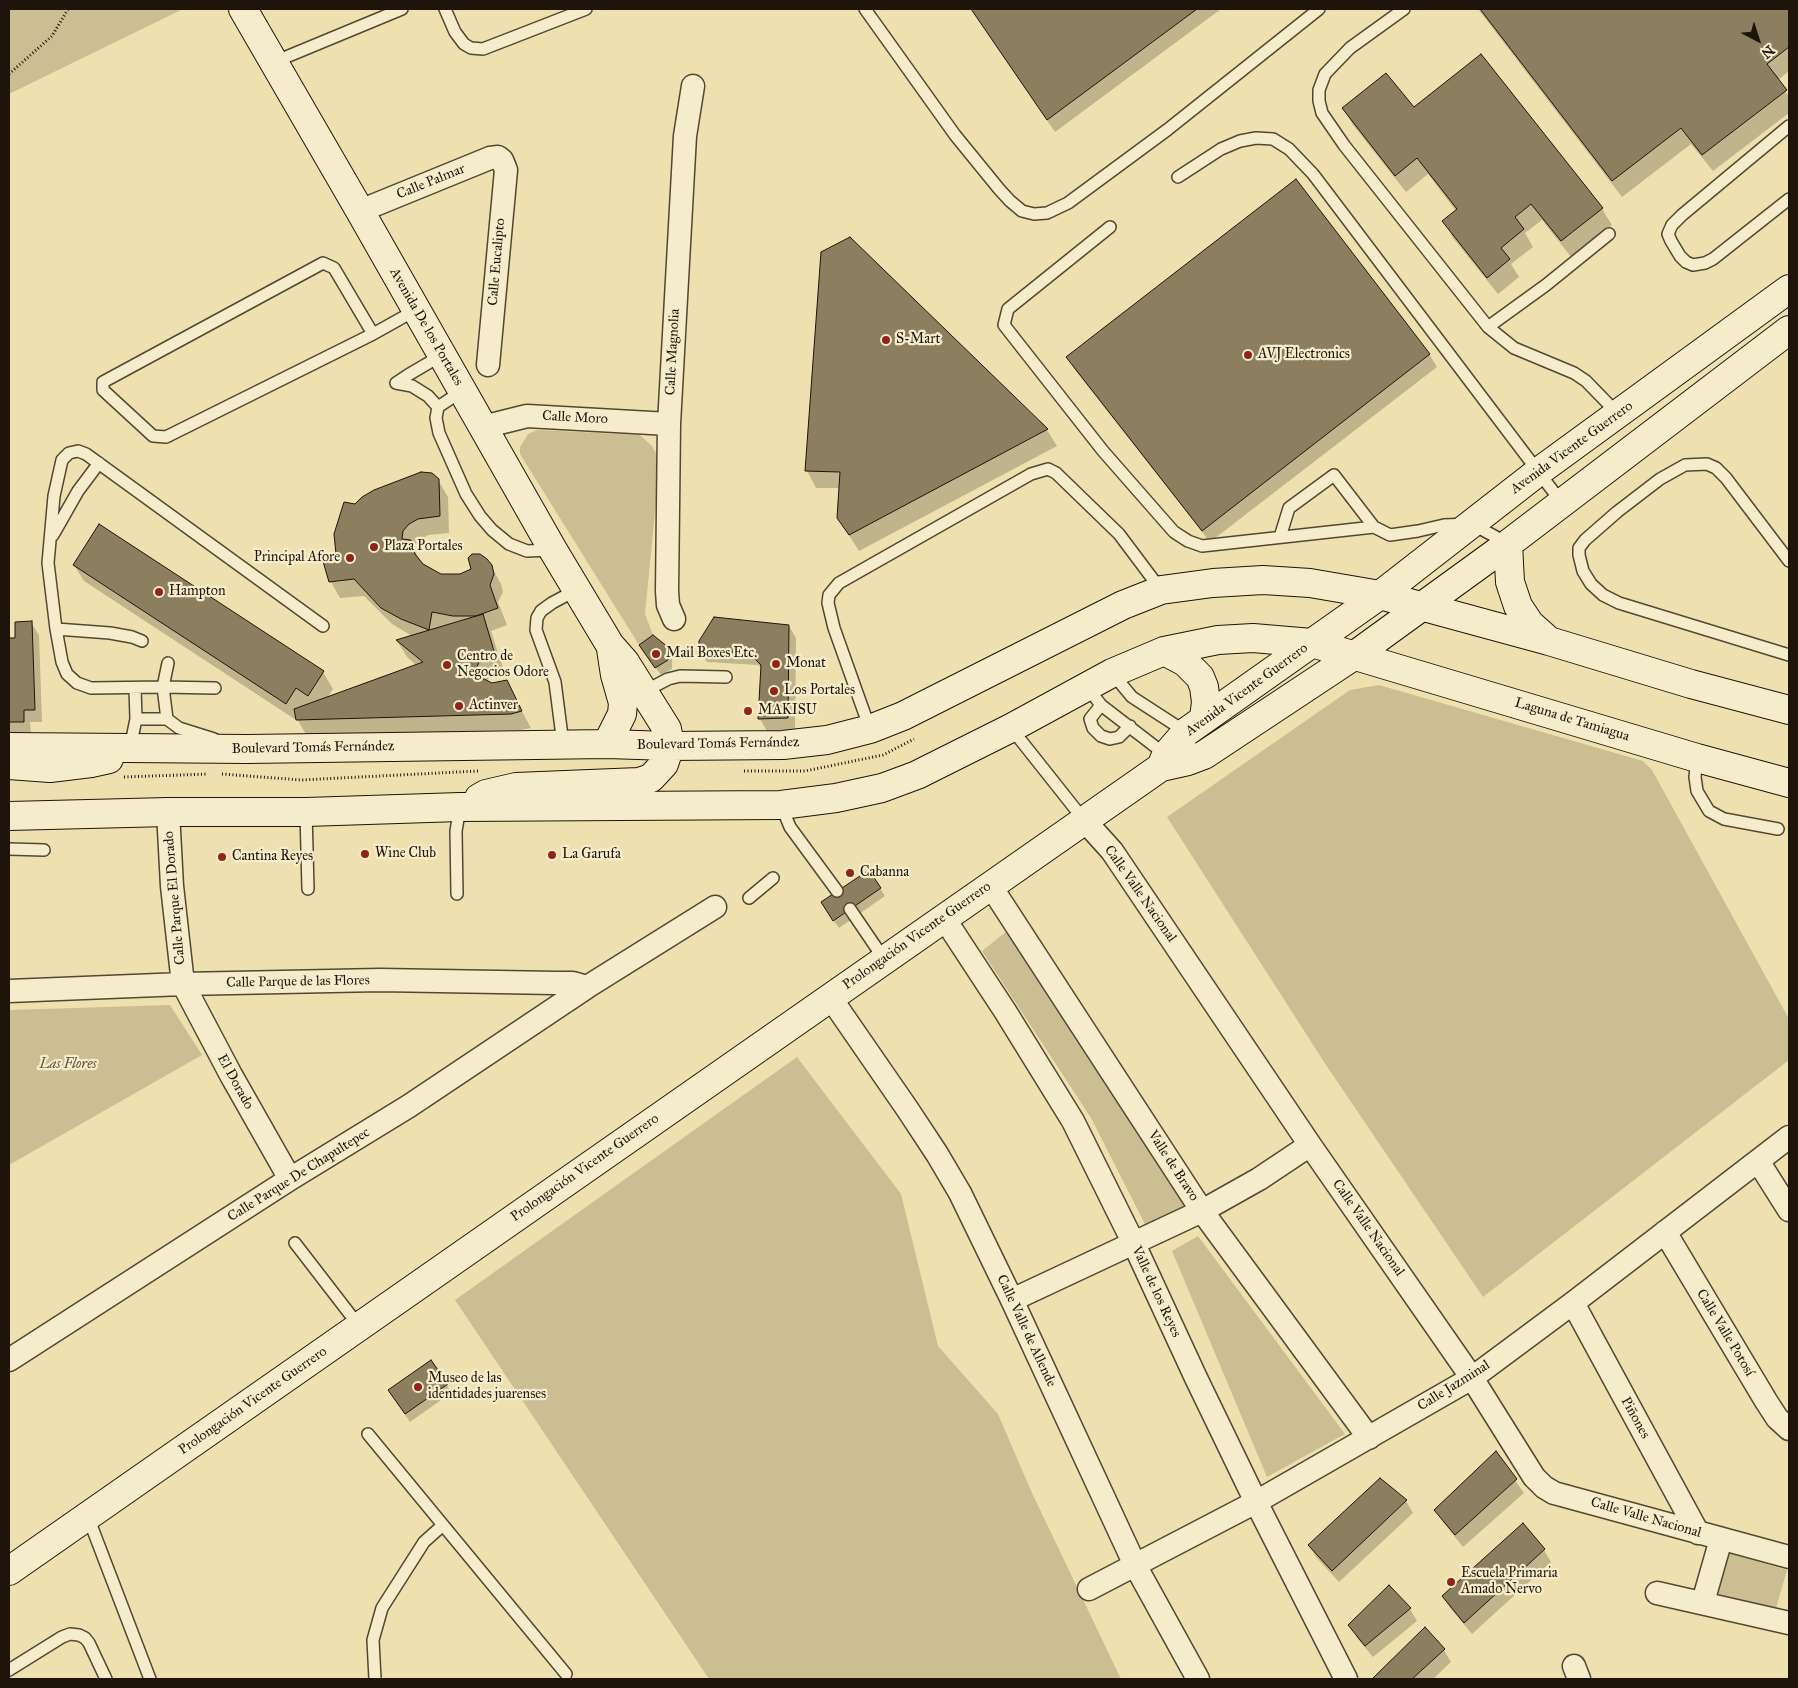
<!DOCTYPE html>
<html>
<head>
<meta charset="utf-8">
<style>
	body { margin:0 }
	#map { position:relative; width:1798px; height:1688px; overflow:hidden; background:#efe1af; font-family:"IM FELL Great Primer",serif }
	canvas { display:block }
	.frame { position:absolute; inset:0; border:10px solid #1e140a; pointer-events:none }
	.north { position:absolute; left:1733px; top:15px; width:50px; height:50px; -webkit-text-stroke:4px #f5eccb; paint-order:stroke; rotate:140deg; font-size:14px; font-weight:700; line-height:20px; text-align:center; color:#1e140a }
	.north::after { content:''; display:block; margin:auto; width:18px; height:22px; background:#1e140a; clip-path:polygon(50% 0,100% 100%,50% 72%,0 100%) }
</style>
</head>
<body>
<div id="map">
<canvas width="1798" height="1688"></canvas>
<div class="frame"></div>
<div class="north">N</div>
</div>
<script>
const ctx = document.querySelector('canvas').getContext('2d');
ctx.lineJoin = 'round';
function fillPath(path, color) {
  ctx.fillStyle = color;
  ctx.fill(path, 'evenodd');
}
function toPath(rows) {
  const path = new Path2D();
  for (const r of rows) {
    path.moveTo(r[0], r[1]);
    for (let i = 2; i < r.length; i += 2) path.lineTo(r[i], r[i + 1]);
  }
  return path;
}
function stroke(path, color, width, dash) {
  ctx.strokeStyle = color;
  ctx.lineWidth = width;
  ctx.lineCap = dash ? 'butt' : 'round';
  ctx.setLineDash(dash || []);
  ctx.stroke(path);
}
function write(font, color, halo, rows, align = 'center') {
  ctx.font = font + ' "IM FELL Great Primer",serif';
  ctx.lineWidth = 4.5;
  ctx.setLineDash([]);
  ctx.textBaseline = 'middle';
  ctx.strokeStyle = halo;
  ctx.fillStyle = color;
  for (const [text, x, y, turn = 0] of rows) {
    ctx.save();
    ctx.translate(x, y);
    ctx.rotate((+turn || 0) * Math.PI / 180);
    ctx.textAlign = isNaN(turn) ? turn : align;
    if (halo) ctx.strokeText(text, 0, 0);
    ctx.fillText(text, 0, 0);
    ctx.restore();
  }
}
fillPath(toPath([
	[9,9,183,9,9,94],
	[537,430,640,435,652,446,660,461,645,614,653,635,639,645,520,454,520,447,528,434],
	[1379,685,1643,761,1652,770,1789,1019,1789,1060,1483,1297,1326,1065,1167,817,1350,690],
	[1012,927,1192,1204,1148,1230,1091,1118,982,951],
	[170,1005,202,1055,9,1165,9,1010],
	[797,1057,901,1194,938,1346,998,1414,1032,1493,1121,1679,709,1679,455,1300],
	[1198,1236,1345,1434,1267,1477,1172,1251],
	[1725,1552,1787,1570,1774,1615,1712,1598]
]), '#cbbe93');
fillPath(toPath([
	[971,9,1221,9,1055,132],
	[1478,9,1789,9,1789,71,1778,80,1789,97,1789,113,1713,171,1691,144,1622,197],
	[1343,108,1413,109,1602,209,1612,225,1571,257,1542,220,1525,233,1533,247,1511,264,1519,277,1498,294,1453,238,1444,221,1456,211,1428,174,1406,192,1353,125],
	[850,238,1047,430,1057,446,859,551,838,518,840,488,816,488,807,471],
	[1429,354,1437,367,1210,542,1075,370,1068,358],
	[438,480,448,497,449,533,428,535,418,541,413,547,422,565,440,575,460,575,491,566,501,584,503,592,498,602,507,625,491,631,503,668,490,674,487,682,492,684,506,682,531,728,521,730,307,736,297,719,296,720,84,581,74,565,323,672,333,689,327,698,417,666,407,657,397,641,412,636,392,624,364,596,340,598,331,582,337,555,356,506],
	[31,623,39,635,42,722,30,722,31,734,9,735,9,639,17,639],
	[789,626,796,638,795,730,767,731,760,719,762,669,758,665,707,662,700,650],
	[640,646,667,648,672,657,672,669,661,675],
	[880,888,885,896,839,928,827,911],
	[447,1385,451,1393,410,1422,394,1398],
	[1496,1453,1524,1493,1463,1547,1443,1522,1435,1510],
	[1406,1501,1413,1513,1339,1582,1316,1557,1309,1545],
	[1544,1550,1551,1562,1472,1634,1450,1608,1443,1596],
	[1410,1609,1417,1621,1373,1657,1357,1638,1350,1625],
	[1425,1629,1444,1650,1451,1662,1433,1679,1374,1679]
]), '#0003');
const building = toPath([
	[971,9,1197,9,1047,120,971,9],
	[1480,9,1789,9,1789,47,1767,64,1787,90,1702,155,1681,128,1612,181,1480,9],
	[1481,54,1603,208,1561,241,1531,204,1515,217,1524,229,1501,248,1510,259,1487,278,1442,221,1457,209,1417,158,1395,176,1342,108,1386,73,1414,107,1481,54],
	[1296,179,1430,354,1202,531,1066,357,1296,179],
	[850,237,1048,429,849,535,837,518,840,472,805,471,821,252,850,237],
	[421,472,432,473,439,479,440,516,418,519,409,524,403,531,402,539,411,540,415,554,423,564,441,574,460,574,471,569,468,558,472,554,480,554,487,559,492,565,494,574,490,585,498,608,476,616,453,616,432,612,429,630,401,619,381,608,354,579,329,582,322,558,336,554,334,534,344,502,355,504,362,497,374,490,421,472],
	[99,524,324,671,308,696,296,688,286,704,73,565,99,524],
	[483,614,494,651,481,657,477,667,480,677,492,683,507,680,522,711,511,714,296,720,294,709,423,662,396,640,483,614],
	[714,617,789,625,788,718,758,719,761,665,749,653,699,650,699,641,714,617],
	[32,621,35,710,24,710,24,722,9,722,9,638,15,638,15,622,32,621],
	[653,635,668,647,668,660,655,668,639,645,653,635],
	[869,870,881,888,833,921,821,902,869,870],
	[431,1360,448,1384,405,1414,388,1390,431,1360],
	[1496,1451,1517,1479,1455,1535,1434,1510,1496,1451],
	[1380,1478,1407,1500,1332,1571,1308,1545,1380,1478],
	[1523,1523,1545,1549,1464,1623,1442,1596,1523,1523],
	[1389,1585,1411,1608,1365,1646,1348,1625,1389,1585],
	[1425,1627,1445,1649,1412,1679,1372,1679,1425,1627]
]);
fillPath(building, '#8b7f60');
stroke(building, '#1e140a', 1);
const lane = toPath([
	[445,9,455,32,464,44,471,48,483,49,586,9],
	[865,9,955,135,999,189,1010,201,1022,211,1034,214,1047,213,1068,203,1167,130,1319,9],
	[1404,9,1350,48,1325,74,1319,90,1319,101,1322,113,1344,145,1488,327,1514,348,1574,373,1586,381,1618,414],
	[274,62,402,9],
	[1789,126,1682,215,1672,225,1668,234,1671,241,1680,256,1686,262,1693,265,1705,263,1713,259,1789,199],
	[1178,177,1221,149,1240,141,1256,138,1273,139,1289,149,1313,174,1562,503],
	[1110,227,1008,309,1004,325,1103,451,1174,532,1188,541,1202,546,1374,527,1390,535,1418,531,1444,525,1472,524,1507,543],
	[1488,327,1546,285,1609,234],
	[373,334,334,268,323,263,103,382,103,390,153,436,166,437,373,334,416,310],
	[396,383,408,375,442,355],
	[396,383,412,386,428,396,438,407],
	[462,391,438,407,436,418,439,433,466,494,480,516,492,530,509,544,527,551,551,550],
	[53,535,78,491,99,463],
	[1280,537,1289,508,1334,475,1374,527],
	[1789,561,1726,478,1716,468,1707,464,1685,465,1660,479,1617,512,1585,540,1579,548,1579,555,1583,571,1591,584,1603,595,1619,603,1789,655],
	[56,629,110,633,132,637,142,641],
	[168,663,163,687,167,719,179,728,214,739],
	[1112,673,1132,697,1186,732],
	[1087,687,1101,705,1166,755],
	[215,688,163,687,91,688,77,683,67,674,62,662,56,629,48,563,54,496,62,460,69,453,78,451,86,454,323,626],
	[645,691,668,679,680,676,726,677],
	[1101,705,1090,719,1093,728,1101,736,1110,739,1119,737,1130,726],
	[136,719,167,719],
	[1011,728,1084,820],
	[870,729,834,628,828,603,829,595,839,583,1031,474,1048,469,1056,473,1119,534,1161,590],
	[563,744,555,682,536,630,537,618,541,611,552,603,578,589],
	[130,748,136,719,135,688],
	[1697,758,1695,777,1697,791,1709,811,1724,819,1778,829],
	[781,805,790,827,837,891],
	[306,812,308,889],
	[9,849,44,850],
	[457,894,456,831,460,807],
	[749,898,773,878],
	[850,909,884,959],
	[295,1243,359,1326],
	[368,1434,443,1525],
	[88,1517,150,1679],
	[9,1670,62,1637,70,1634,79,1635,85,1638,89,1643,106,1679],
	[375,1679,373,1640,382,1608,424,1542,443,1525,566,1674]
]);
const street = toPath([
	[360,211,490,158,498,157,502,160,506,170,488,365],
	[483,427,527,416,669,424],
	[674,619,668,605,667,591,669,424,685,136,693,86],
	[168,812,172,886,183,984,231,1075,290,1179],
	[1084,820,1112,851,1310,1145,1472,1378,1534,1477,1544,1487,1554,1493,1789,1557],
	[990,885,1202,1211,1369,1438],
	[944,918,1005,1011,1073,1121,1134,1244,1196,1378,1256,1502,1346,1679],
	[9,991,183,984,380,980,556,983,573,983,587,987],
	[830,997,908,1110,937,1154,960,1193,1012,1300,1135,1565,1198,1679],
	[1758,1161,1789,1210],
	[1665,1232,1766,1401,1777,1418,1789,1429],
	[1012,1300,1202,1211,1259,1179,1310,1145],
	[1573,1303,1698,1533],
	[9,1360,290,1179,409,1106,587,987,715,907],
	[1089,1589,1256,1502,1472,1378,1573,1303,1789,1137],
	[1657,1593,1789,1623],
	[1703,1602,1721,1539],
	[1574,1666,1579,1679]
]);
const secondary = toPath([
	[243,9,360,211,553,550,610,645,625,662,667,729,670,746,664,764,651,778,639,782,516,787,486,794,479,798],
	[1508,544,1510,582,1518,606,1530,624,1549,641],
	[1164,651,1185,662,1200,677,1204,687,1206,702,1204,718],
	[607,744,622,714,623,703,615,675,611,649],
	[9,747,247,749,607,744,670,746,783,745,827,740,870,729,903,716,1123,605,1161,590,1213,583,1263,580,1310,583,1380,595,1549,641,1691,684,1789,710],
	[9,765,50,768,91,763,109,759],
	[1161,767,1166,755,1186,732,1380,595,1538,472,1789,289],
	[9,816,168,812,306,812,460,807,781,805,836,798,882,788,917,775,1011,728,1112,673,1164,651,1218,640,1253,638,1312,643,1697,758,1789,783],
	[9,1571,1161,767,1188,761,1204,755,1355,655,1508,544,1789,330]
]);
stroke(lane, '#524733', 14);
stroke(street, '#524733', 25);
stroke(secondary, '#1e140a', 30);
stroke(toPath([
	[9,74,52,36,68,9],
	[744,771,805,771,883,755,914,739],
	[222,774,301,780,478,771],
	[124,777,208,774]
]), '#1e140a', 3, [1, 2.5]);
stroke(lane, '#f5eccb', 11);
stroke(street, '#f5eccb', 22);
stroke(secondary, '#f5eccb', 28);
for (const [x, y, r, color] of [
	[886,340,5,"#8f2418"],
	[1248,355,5,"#8f2418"],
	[374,547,5,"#8f2418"],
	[350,558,5,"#8f2418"],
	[159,592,5,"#8f2418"],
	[656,654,5,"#8f2418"],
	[776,664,5,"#8f2418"],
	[447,665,5,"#8f2418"],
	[774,691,5,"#8f2418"],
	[459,706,5,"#8f2418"],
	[748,711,5,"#8f2418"],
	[365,854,5,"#8f2418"],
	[552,855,5,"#8f2418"],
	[222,857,5,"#8f2418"],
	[850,873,5,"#8f2418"],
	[418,1387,5,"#8f2418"],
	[1451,1582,5,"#8f2418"]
]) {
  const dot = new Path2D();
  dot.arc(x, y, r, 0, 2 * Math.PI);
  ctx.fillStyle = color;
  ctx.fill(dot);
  stroke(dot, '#f5eccb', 2);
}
write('14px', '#1e140a', '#f5eccb', [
	["Calle Palmar",431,182,-22],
	["Calle Eucalipto",497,262,-85],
	["Avenida De los Portales",426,327,60],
	["Calle Magnolia",673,352,-87],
	["Calle Moro",575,418,3],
	["Avenida Vicente Guerrero",1572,448,-36],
	["Avenida Vicente Guerrero",1247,690,-36],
	["Laguna de Tamiagua",1572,720,17],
	["Boulevard Tomás Fernández",718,744,-1],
	["Boulevard Tomás Fernández",313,748,-1],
	["Calle Valle Nacional",1140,894,55],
	["Calle Parque El Dorado",175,898,-95],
	["Prolongación Vicente Guerrero",917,936,-35],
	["Calle Parque de las Flores",298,982,-1],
	["El Dorado",235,1082,61],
	["Valle de Bravo",1173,1166,57],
	["Prolongación Vicente Guerrero",585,1168,-35],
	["Calle Parque De Chapultepec",299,1175,-32],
	["Calle Valle Nacional",1368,1228,55],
	["Valle de los Reyes",1156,1292,65],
	["Calle Valle de Allende",1026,1331,65],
	["Calle Valle Potosí",1725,1333,59],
	["Calle Jazminal",1454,1386,-32],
	["Prolongación Vicente Guerrero",253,1401,-35],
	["Piñones",1635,1418,61],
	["Calle Valle Nacional",1646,1518,16]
]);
write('14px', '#1e140a', '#f5eccb', [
	["S-Mart",896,340],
	["AVJ Electronics",1258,355],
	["Plaza Portales",384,547],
	["Principal Afore",340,558,"right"],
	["Hampton",169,592],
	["Mail Boxes Etc.",666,654],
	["Centro de",457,657],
	["Negocios Odore",457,673],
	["Monat",786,664],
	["Los Portales",784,691],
	["Actinver",469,706],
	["MAKISU",758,711],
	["Wine Club",375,854],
	["La Garufa",562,855],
	["Cantina Reyes",232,857],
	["Cabanna",860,873],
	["Museo de las",428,1379],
	["identidades juarenses",428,1395],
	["Escuela Primaria",1461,1574],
	["Amado Nervo",1461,1590]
], 'left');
write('italic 14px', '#5b503a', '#f5eccb', [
	["Las Flores",68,1065]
]);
</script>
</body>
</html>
